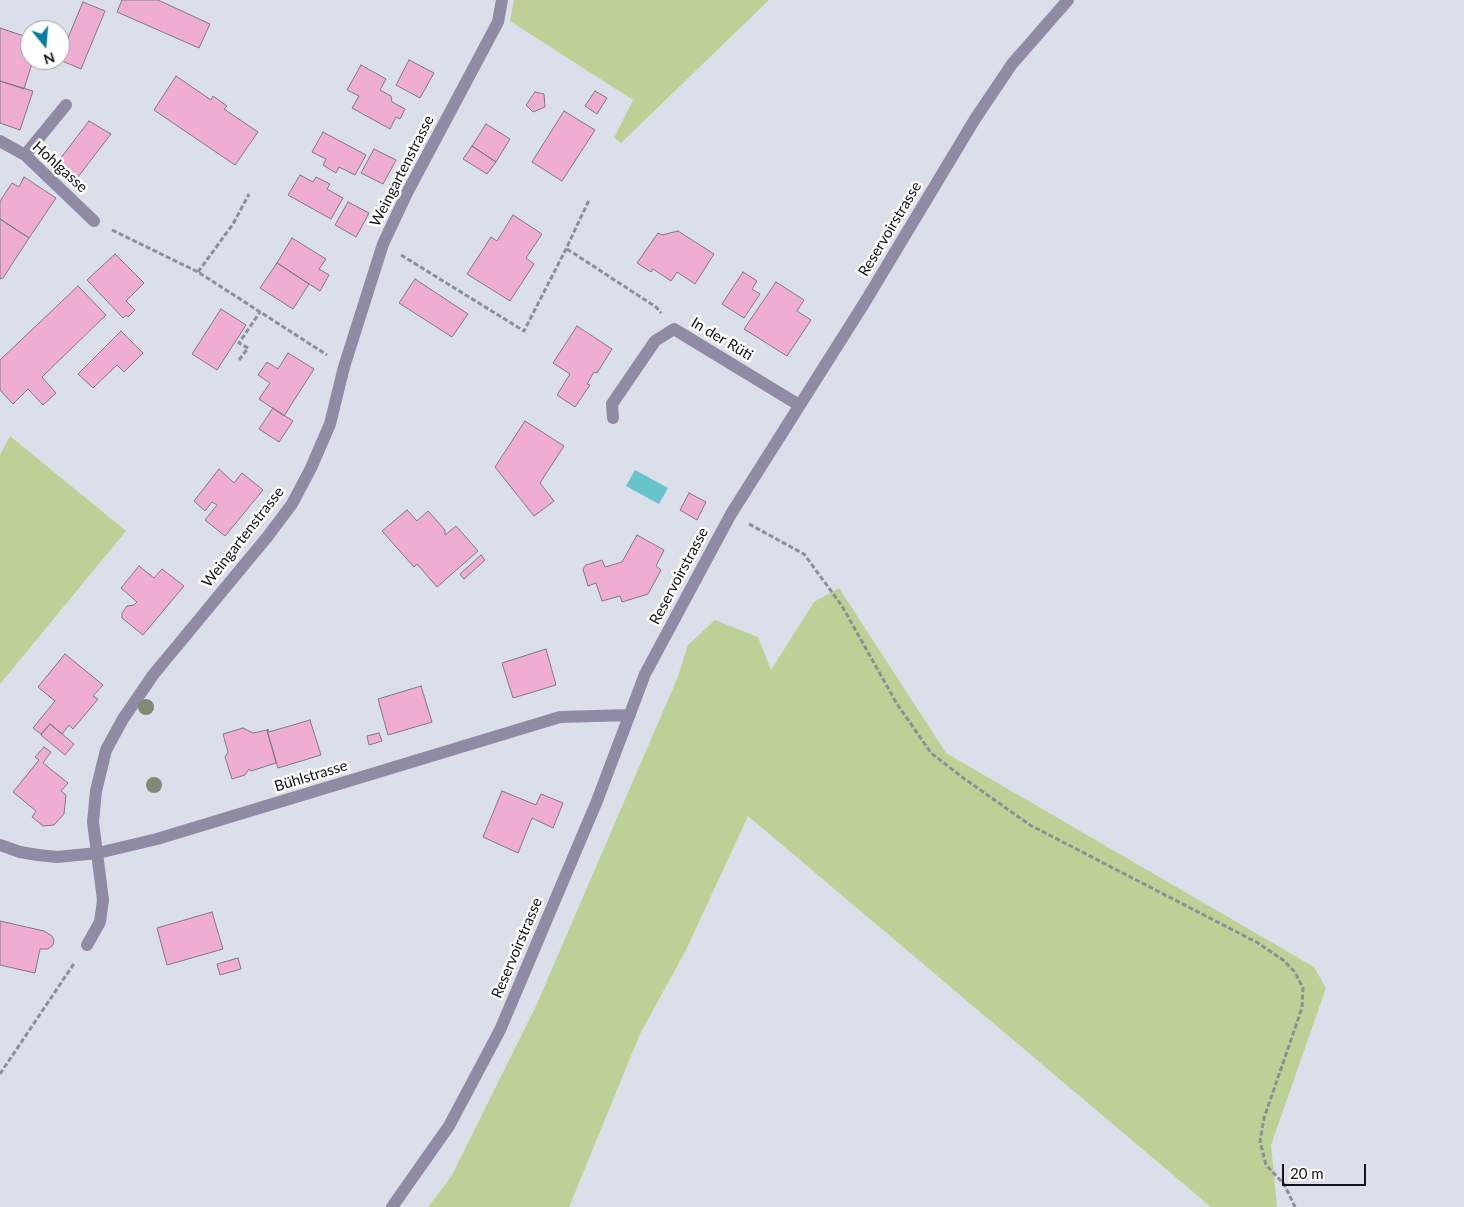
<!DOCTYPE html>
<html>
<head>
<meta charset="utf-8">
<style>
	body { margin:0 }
	#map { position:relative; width:1464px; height:1207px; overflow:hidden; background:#dadfe9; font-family:Lato,sans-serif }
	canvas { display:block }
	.north { position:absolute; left:20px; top:20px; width:50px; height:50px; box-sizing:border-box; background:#fff; border:1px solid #9fa0a1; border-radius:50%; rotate:163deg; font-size:14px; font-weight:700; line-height:20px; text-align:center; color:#101215 }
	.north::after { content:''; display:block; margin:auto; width:18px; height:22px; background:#037ba3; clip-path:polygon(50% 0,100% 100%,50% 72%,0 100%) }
	.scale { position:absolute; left:1282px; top:1164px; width:84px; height:22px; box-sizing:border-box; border:2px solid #101215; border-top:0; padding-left:6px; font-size:15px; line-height:18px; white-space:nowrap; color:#101215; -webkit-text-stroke:4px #fff; paint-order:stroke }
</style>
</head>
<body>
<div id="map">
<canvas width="1464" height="1207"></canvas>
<div class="north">N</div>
<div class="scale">20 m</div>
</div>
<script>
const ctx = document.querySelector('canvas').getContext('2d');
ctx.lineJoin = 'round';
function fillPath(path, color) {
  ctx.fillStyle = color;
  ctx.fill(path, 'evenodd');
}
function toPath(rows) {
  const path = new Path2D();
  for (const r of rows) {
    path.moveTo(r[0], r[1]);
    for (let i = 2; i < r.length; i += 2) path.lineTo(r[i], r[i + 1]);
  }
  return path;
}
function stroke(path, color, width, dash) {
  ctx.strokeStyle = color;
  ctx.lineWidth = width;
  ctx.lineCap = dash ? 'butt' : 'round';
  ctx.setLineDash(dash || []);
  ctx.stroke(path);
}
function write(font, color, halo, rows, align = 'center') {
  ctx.font = font + ' Lato,sans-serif';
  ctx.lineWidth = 5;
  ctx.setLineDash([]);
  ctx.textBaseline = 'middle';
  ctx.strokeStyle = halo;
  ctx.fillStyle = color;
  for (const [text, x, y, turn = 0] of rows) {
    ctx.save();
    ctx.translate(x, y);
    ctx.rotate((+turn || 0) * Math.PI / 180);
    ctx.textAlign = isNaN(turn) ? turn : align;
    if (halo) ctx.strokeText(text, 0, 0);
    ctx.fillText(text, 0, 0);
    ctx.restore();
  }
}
fillPath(toPath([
	[514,0,769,0,621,143,614,138,633,100,510,21],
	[10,436,126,531,0,684,0,455],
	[839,588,946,753,1314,967,1326,988,1271,1145,1277,1207,1211,1207,748,816,686,950,640,1034,569,1207,428,1207,451,1177,536,1006,677,679,688,645,715,620,758,637,771,670,814,602]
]), '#bdd196');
fillPath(toPath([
	[635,470,668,488,659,504,626,486]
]), '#66c4ca');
const building = toPath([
	[122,0,158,0,210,24,199,48,117,12,122,0],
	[83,2,105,11,81,69,60,60,60,57,83,2],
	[0,28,30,38,30,60,33,60,24,89,0,81,0,28],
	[409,60,434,73,420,98,396,85,409,60],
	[361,65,386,79,380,90,391,96,392,102,405,109,400,119,396,117,390,129,352,108,359,96,347,90,361,65],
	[176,76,211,100,213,96,227,106,224,109,258,132,235,165,154,110,176,76],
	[0,81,33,91,20,130,0,123,0,81],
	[595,91,607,98,597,114,585,106,595,91],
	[535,92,544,94,545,107,533,112,526,105,535,92],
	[564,111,595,130,562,181,532,162,564,111],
	[89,121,111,134,74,182,54,167,89,121],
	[486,124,510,139,496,162,472,146,486,124],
	[323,132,366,155,355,175,339,167,336,173,323,165,326,159,312,152,323,132],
	[472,146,496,162,487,174,463,159,472,146],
	[374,149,396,160,383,184,361,173,374,149],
	[300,175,313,182,316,177,330,184,327,189,343,198,331,219,288,195,300,175],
	[24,177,56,198,29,238,0,219,0,201,12,183,19,187,24,177],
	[348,202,369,213,356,237,335,225,348,202],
	[513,215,542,234,526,258,534,264,510,301,467,274,491,237,497,241,513,215],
	[0,219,29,238,3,278,0,279,0,219],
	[678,231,714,254,695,284,677,272,671,281,653,269,651,272,637,263,658,233,662,235,678,231],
	[292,238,326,259,319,269,329,275,320,291,277,263,292,238],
	[115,254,144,283,126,301,135,310,128,317,126,315,123,318,87,280,115,254],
	[277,263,309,284,293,309,260,288,277,263],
	[743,272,757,281,752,289,760,294,744,318,722,304,743,272],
	[415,279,468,314,452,337,399,303,415,279],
	[776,282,804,300,797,311,811,320,787,356,744,329,776,282],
	[78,286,106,315,42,377,56,393,43,405,28,389,13,404,0,390,0,360,78,286],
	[221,309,246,325,217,370,192,354,221,309],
	[577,326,612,349,597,373,594,372,587,384,590,385,575,407,557,395,570,374,553,363,577,326],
	[121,331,143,353,124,372,117,365,93,388,78,374,121,331],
	[288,353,314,369,284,416,259,399,270,383,258,375,267,362,278,369,288,353],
	[273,408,293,421,279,442,259,429,273,408],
	[525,421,564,446,540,483,554,501,534,516,495,467,525,421],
	[219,469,234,483,242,473,263,490,225,536,205,520,217,505,212,502,205,511,194,501,219,469],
	[689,493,706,502,697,520,680,510,689,493],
	[407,510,417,521,428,511,445,530,445,535,456,526,478,551,437,587,417,564,414,567,382,531,407,510],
	[637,535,664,550,656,566,661,570,648,594,622,602,620,596,602,601,596,583,588,586,583,569,586,565,602,560,605,567,622,562,637,535],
	[481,555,485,560,464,579,460,574,481,555],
	[139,566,154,578,162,569,184,586,143,635,122,618,122,613,127,606,134,605,137,602,121,588,139,566],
	[546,649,556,685,513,698,502,663,546,649],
	[65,654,103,685,93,696,98,699,73,729,69,725,62,734,50,724,41,734,33,728,55,701,38,687,65,654],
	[421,686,432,722,388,735,378,699,421,686],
	[310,720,321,755,278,768,267,730,268,729,269,732,310,720],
	[50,724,74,744,65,755,41,735,50,724],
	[243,728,253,733,267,730,276,763,251,771,249,769,245,775,232,779,225,757,228,752,223,734,243,728],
	[379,733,382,741,369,745,367,736,379,733],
	[44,747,51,752,43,763,68,783,61,791,66,795,64,814,54,825,43,826,32,817,36,811,13,792,39,760,35,757,44,747],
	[502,791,536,805,541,794,563,803,553,828,532,818,518,853,483,837,502,791],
	[212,912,223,949,167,965,157,928,212,912],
	[0,921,44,931,52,936,54,940,53,945,48,949,40,949,35,973,0,965,0,921],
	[238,958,241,969,220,975,217,964,238,958]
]);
fillPath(building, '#efadd1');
stroke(building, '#82787e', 1);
stroke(toPath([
	[112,230,198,272,327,355],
	[567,249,656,307,661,313],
	[401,255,524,331,566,249,589,200],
	[198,272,233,224,249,194],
	[239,360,248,348,239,343,260,312],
	[749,524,804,554,842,606,897,704,931,753,962,777,1030,825,1258,943,1283,960,1295,972,1303,988,1302,1008,1264,1118,1260,1141,1266,1165,1284,1184,1295,1207],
	[0,1074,75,962]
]), '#8b8f96', 3, [5, 2.5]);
stroke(toPath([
	[0,141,25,155,94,221],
	[25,155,66,105],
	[613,418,612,404,655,341,674,329,799,405],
	[0,845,20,852,38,855,57,857,98,853,157,839,560,717,630,715],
	[87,945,100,922,103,900,93,822,96,791,106,750,123,719,153,675,268,536,292,504,311,468,330,424,344,367,383,244,407,193,498,22,502,0],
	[392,1207,449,1126,500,1030,597,801,645,674,731,514,865,302,975,119,1012,64,1068,0]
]), '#908aa5', 12);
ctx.fillStyle = '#808a74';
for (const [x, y] of [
	[146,707],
	[154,785]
]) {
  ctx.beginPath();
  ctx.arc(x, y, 8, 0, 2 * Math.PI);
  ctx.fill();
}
write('15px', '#101215', '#fff', [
	["Hohlgasse",60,167,42],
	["Weingartenstrasse",402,171,-63],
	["Reservoirstrasse",890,229,-59],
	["In der Rüti",722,339,31],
	["Weingartenstrasse",243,537,-52],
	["Reservoirstrasse",679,576,-62],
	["Bühlstrasse",311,776,-17],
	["Reservoirstrasse",517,948,-67]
]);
</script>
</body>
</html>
